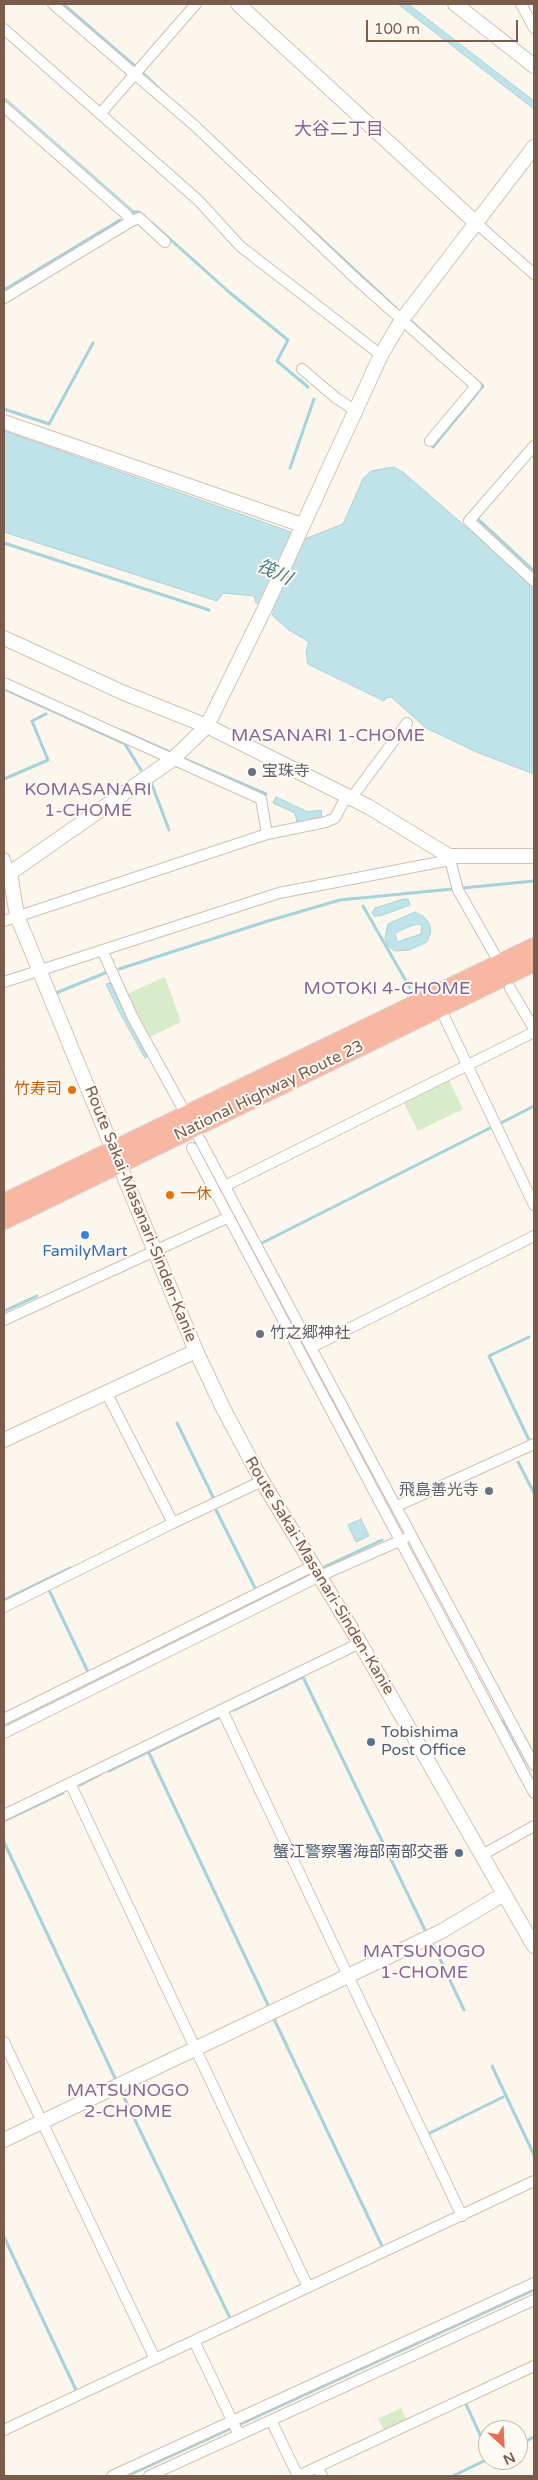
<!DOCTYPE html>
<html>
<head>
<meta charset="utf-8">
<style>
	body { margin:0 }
	#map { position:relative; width:538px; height:2480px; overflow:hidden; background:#fdf6ec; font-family:"Varela Round",sans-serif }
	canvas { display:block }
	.frame { position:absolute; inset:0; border:5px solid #7a5c4d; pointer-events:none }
	.north { position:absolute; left:478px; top:2420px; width:50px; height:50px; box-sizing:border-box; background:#fffaf3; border:1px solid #cabbb1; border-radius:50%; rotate:155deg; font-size:14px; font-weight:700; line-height:20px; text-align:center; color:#7a5c4d }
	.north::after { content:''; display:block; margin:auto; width:18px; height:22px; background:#e76f51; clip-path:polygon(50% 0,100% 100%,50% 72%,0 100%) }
	.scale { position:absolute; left:366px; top:20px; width:152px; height:22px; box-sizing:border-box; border:2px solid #7a5c4d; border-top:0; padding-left:6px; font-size:15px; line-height:18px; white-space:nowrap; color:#7a5c4d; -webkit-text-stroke:4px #fffaf3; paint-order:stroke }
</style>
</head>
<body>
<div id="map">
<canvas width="538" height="2480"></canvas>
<div class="frame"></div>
<div class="north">N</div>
<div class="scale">100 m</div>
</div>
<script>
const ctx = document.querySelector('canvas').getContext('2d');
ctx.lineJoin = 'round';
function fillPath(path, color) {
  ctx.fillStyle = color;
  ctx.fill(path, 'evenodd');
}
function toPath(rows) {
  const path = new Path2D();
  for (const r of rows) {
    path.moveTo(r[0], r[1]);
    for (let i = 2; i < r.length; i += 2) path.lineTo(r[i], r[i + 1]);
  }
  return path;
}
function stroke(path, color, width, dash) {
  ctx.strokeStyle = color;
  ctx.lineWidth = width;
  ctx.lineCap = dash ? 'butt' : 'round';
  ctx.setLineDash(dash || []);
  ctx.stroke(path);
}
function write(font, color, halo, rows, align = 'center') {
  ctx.font = font + ' "Varela Round","Noto Sans JP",sans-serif';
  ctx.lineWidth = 4;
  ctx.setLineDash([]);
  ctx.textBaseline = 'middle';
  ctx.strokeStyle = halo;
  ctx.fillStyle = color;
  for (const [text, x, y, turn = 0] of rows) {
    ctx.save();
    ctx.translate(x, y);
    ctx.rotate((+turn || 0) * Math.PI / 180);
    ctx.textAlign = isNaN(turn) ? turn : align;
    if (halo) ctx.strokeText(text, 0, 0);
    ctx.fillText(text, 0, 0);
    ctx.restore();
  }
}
fillPath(toPath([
	[165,977,181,1022,150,1037,127,994],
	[449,1080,463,1109,418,1131,404,1103],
	[401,2408,407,2420,384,2430,378,2419]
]), '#d8ecc9');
const water = toPath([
	[398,4,408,4,534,101,534,109,398,4],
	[4,97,135,212,135,217,4,103,4,97],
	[4,431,294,533,302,540,343,524,363,479,371,471,394,467,404,473,534,586,534,774,479,753,426,728,391,697,386,698,384,701,308,664,306,652,309,642,289,630,272,615,274,611,256,603,254,596,223,593,217,601,4,532,4,431],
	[276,797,308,812,321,810,322,818,297,823,295,813,273,803,276,797],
	[404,899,408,899,410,905,380,916,374,916,372,913,375,908,404,899],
	[415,912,423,916,429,923,431,931,427,942,409,950,395,951,388,946,385,938,388,924,415,912],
	[413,925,422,924,421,934,397,942,395,933,413,925],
	[110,983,147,1056,145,1058,120,1013,106,984,110,983],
	[361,1519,369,1536,356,1542,348,1525,361,1519],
	[308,1573,311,1577,4,1728,4,1723,308,1573]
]);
fillPath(water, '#bfe3e8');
stroke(water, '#a5d3da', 1);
stroke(toPath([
	[63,4,136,67],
	[143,73,167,96],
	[133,212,139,212,145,217],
	[298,217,396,308],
	[151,222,229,292,288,340,277,361,308,387],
	[4,290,120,220],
	[412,322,453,359],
	[4,409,49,424,93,343],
	[433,447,483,386,478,382],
	[290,468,314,399],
	[478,519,534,571],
	[4,543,209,610],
	[4,689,125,744,141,770],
	[123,731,170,752],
	[182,758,266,794],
	[4,779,48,760,32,721,46,714],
	[151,782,169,830],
	[363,906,410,988],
	[119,969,268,921,340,900,534,881],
	[56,993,105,973],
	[501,1123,534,1106],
	[262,1243,490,1128],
	[4,1311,37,1296],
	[529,1337,489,1356,529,1440],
	[177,1423,213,1497],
	[518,1462,534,1493],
	[215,1508,256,1590],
	[324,1567,382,1540],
	[49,1590,88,1672],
	[4,1600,70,1568],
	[234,1710,303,1677,425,1930],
	[502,1721,534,1783],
	[148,1751,268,2005],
	[109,1771,218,1718],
	[80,1785,101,1774],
	[4,1821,63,1793],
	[4,1842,115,2078],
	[433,1944,464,2010],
	[274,2019,382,2246],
	[492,2066,534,2155],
	[122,2093,230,2318],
	[430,2133,503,2097],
	[4,2237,76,2390],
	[466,2404,488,2452],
	[518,2445,534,2437],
	[127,2476,534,2290],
	[453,2476,488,2459]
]), '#a5d3da', 3);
const street = toPath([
	[53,4,194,125,356,279,476,386,430,441],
	[521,4,534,28],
	[4,29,199,201,240,246,381,355],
	[4,107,127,215,130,222,4,298],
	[100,114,196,4],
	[130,222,139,218,165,242],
	[475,222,534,274],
	[302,369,336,398,356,411],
	[534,446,469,521,534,581],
	[4,683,261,799,267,834],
	[350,800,407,723],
	[449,856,458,890,495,955],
	[4,858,10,873],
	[4,921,267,834,326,822,335,818,346,797],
	[102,950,133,1018,182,1107],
	[4,982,279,893,445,861,449,856],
	[510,988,534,1029],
	[440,1008,534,1205],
	[198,1136,534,1765],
	[192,1148,534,1793],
	[225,1186,534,1032],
	[4,1320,229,1217],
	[312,1347,534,1236],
	[397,1506,534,1444],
	[173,1523,262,1481],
	[4,1607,173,1523,106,1392],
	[222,1710,462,2216],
	[4,1719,313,1566],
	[4,1733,320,1576,404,1539],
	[70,1783,308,2287],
	[4,1815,360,1643],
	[482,1855,534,1826],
	[4,2042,155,2359],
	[194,2341,239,2435],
	[271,2420,298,2476],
	[4,2430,534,2181],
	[317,2467,322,2476],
	[112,2476,534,2283],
	[149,2476,534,2300],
	[298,2476,534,2366]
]);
const secondary = toPath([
	[238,4,475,222],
	[455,4,534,66],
	[534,147,401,321,381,355,264,610,207,726,369,807,449,856,534,856],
	[4,422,302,525],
	[4,638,124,693,207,726,173,759,10,873,17,916,196,1351,224,1410,262,1481,360,1643,534,1946],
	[4,1440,196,1351],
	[4,2140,442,1931,504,1894]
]);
const highway = toPath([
	[4,1203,534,947],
	[4,1220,534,962]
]);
stroke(street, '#d1beb0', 12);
stroke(secondary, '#d6c0b0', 16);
stroke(highway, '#dad1cd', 20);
stroke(street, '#fff', 10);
stroke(secondary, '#fff', 14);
stroke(highway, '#f7b7a3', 18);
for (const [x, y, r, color] of [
	[252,772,5,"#6b7280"],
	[72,1090,5,"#e8710a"],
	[170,1195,5,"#e8710a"],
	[85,1235,5,"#3f7fe0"],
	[260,1334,5,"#6b7280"],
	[489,1491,5,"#6b7280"],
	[371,1742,5,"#5c6f8a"],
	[459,1853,5,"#5c6f8a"]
]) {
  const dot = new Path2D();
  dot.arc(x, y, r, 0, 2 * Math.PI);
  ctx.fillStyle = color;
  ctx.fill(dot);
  stroke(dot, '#fffaf3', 2);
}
write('16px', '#5b616d', '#fffaf3', [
	["宝珠寺",262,772],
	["竹之郷神社",270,1334],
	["飛島善光寺",479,1491,"right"]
], 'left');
write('16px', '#c56008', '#fffaf3', [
	["竹寿司",62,1090],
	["一休",180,1195,"left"]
], 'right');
write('16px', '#7a5c4d', '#fffaf3', [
	["National Highway Route 23",269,1091,-26],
	["Route Sakai-Masanari-Sinden-Kanie",140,1214,68],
	["Route Sakai-Masanari-Sinden-Kanie",319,1576,59]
]);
write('16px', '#366cbe', '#fffaf3', [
	["FamilyMart",85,1252]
]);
write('16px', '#4e5e75', '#fffaf3', [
	["Tobishima",381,1733],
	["Post Office",381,1751],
	["蟹江警察署海部南部交番",449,1853,"right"]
], 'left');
write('18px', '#846695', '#fffaf3', [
	["大谷二丁目",339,130],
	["MASANARI 1-CHOME",328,736],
	["KOMASANARI",88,790],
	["1-CHOME",88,811],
	["MOTOKI 4-CHOME",387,989],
	["MATSUNOGO",424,1952],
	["1-CHOME",424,1973],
	["MATSUNOGO",128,2091],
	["2-CHOME",128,2112]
]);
write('italic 18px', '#437c86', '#fffaf3', [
	["筏川",274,573,25]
]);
</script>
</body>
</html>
